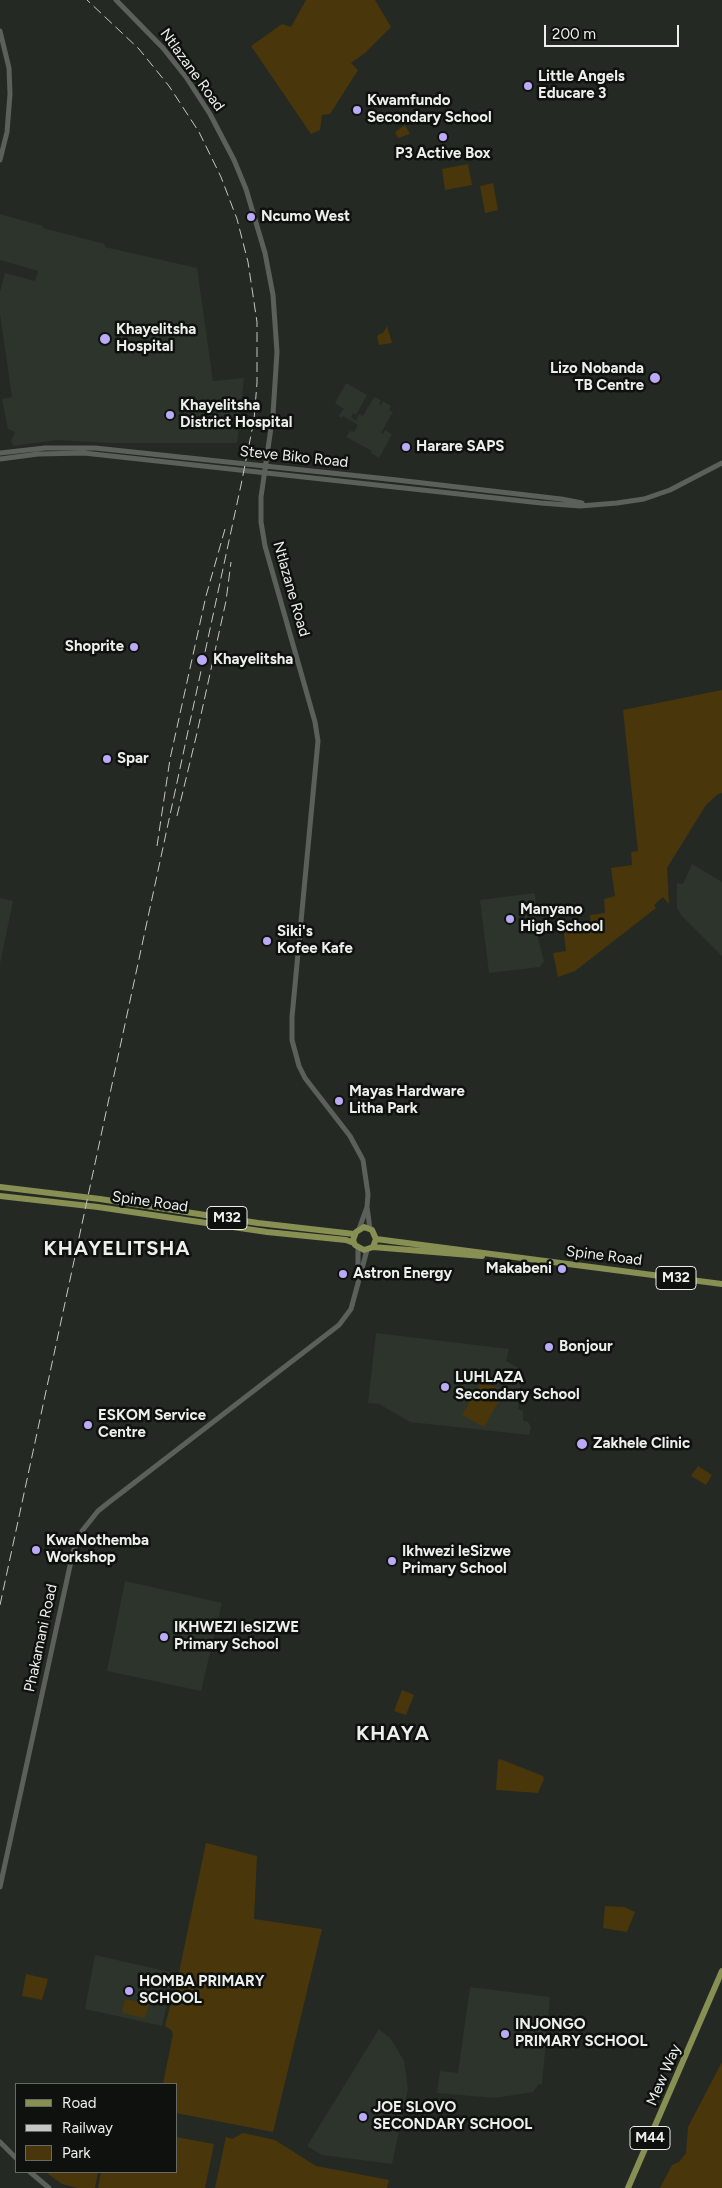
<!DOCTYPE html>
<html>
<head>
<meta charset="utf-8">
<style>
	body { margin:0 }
	#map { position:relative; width:722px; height:2188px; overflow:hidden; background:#252924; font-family:Figtree,sans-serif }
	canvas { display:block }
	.legend { position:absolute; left:15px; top:2083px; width:162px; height:90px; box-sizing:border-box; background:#0f110f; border:1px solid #676a67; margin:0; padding:6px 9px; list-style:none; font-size:15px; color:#ecefec }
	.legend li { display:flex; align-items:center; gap:10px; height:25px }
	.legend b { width:25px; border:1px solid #676a67 }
	.scale { position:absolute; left:544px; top:25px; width:135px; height:22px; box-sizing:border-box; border:2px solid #ecefec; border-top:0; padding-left:6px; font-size:15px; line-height:18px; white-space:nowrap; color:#ecefec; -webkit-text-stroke:4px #0f110f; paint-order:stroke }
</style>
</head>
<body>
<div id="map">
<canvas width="722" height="2188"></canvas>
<ul class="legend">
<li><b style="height:6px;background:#878f53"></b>Road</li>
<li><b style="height:6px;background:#c4c7c3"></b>Railway</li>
<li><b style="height:14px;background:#49360a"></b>Park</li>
</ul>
<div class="scale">200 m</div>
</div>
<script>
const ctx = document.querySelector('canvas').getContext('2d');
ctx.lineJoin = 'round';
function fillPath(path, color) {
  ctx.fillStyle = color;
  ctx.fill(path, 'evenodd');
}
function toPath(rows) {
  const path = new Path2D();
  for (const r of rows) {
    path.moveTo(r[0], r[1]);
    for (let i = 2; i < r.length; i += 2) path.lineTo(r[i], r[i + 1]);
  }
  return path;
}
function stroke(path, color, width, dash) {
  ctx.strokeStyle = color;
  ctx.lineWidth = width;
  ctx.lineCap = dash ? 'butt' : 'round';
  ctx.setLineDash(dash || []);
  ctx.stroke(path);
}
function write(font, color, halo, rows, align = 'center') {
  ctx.font = font + ' Figtree,sans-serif';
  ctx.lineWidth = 5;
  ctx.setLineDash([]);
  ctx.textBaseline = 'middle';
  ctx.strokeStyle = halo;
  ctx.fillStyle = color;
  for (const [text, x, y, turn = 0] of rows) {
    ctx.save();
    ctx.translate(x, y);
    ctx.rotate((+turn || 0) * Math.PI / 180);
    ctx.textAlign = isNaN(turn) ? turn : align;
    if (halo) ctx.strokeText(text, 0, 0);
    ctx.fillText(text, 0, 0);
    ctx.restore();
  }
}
fillPath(toPath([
	[0,214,43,226,43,228,105,244,105,247,197,268,213,381,244,378,237,443,110,443,57,440,13,446,11,441,15,432,8,429,2,399,12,397,0,314,0,292,5,273,35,281,38,271,0,260],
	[346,383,367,395,356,415,353,413,351,417,356,421,359,414,363,416,374,397,381,400,379,404,381,405,383,401,391,406,389,410,393,412,381,433,383,434,385,430,392,434,379,458,371,453,372,451,346,437,350,431,354,432,358,425,343,416,342,418,338,416,344,409,335,403],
	[692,864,722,882,722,956,681,915,677,908,677,883,683,884],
	[535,893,538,938,544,961,540,967,489,973,480,900],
	[0,898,13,901,0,964],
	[376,1333,509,1349,506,1361,522,1370,518,1409,523,1411,523,1420,528,1422,531,1427,529,1435,410,1422,379,1404,368,1403],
	[125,1581,222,1603,201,1691,107,1671],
	[95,1955,174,1973,162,2026,85,2009],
	[470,1987,550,1997,542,2084,539,2084,533,2092,495,2098,437,2093,440,2071,458,2073],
	[379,2029,391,2039,404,2061,408,2089,392,2164,322,2155,307,2146]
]), '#2c342c');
fillPath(toPath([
	[306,0,375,0,391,27,365,53,351,63,358,70,330,114,322,115,320,130,311,134,251,46,282,24,291,27],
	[405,125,410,134,398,138,395,132],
	[468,164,472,185,445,190,442,169],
	[493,183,498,210,485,213,480,186],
	[387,326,392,343,379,345,377,337,379,334,383,333],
	[722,690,722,793,718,794,706,805,667,868,669,904,663,897,654,905,656,908,575,971,558,977,553,953,566,951,563,926,591,923,590,915,605,913,604,899,615,896,611,868,632,865,631,852,638,851,623,710],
	[482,1380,504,1392,484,1427,462,1415],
	[698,1466,712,1475,706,1485,691,1476],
	[402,1690,414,1695,406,1715,394,1711],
	[500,1759,543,1776,544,1779,538,1793,496,1790,498,1761],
	[206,1843,257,1856,254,1919,322,1929,273,2132,176,2113,176,2084,163,2084,173,2034,171,2030,165,2026,179,1972],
	[605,1906,624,1907,635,1912,627,1932,603,1928],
	[26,1974,48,1979,42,2000,22,1996],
	[125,1999,149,2004,145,2018,122,2013],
	[722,2062,722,2188,660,2188,672,2165,679,2162,686,2153,688,2127],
	[243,2133,275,2140,316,2166,389,2180,387,2188,215,2188,226,2137,232,2139],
	[176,2137,214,2144,205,2188,98,2188,101,2172,176,2172],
	[49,2172,98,2172,95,2188,77,2188,62,2184,48,2174]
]), '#49360a');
stroke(toPath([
	[116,0,163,48,186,77,210,114,234,160,246,189,265,253,273,295,277,352,273,414,261,497,261,522,265,546,315,722,318,741,292,1017,292,1040,299,1066,305,1078,350,1136,363,1160,368,1194,367,1207,359,1229],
	[0,31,9,68,10,94,7,132,0,160],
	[0,453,45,448,95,448,397,480,561,499,582,503],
	[0,459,38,454,84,453,541,503,580,506,617,503,644,499,670,490,722,463],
	[367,1207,370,1229],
	[358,1248,358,1277],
	[0,1887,73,1552,82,1531,98,1511,108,1503,339,1325,351,1309,367,1250],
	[0,2142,16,2158],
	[30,2172,49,2188]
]), '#5c605b', 5);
stroke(toPath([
	[0,1187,100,1199,258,1223,354,1234],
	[0,1196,98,1207,267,1232,346,1240,354,1243],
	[376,1239,722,1284],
	[373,1247,376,1239,372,1230,364,1227,356,1232,353,1240,355,1245,364,1250,373,1247,482,1256],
	[628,2188,722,1971]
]), '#878f53', 6);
stroke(toPath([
	[177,816,197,733,226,601,231,562],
	[157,846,170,759,206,596,225,529],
	[0,1605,241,485,254,420,257,383,257,322,248,262,237,219,221,177,199,132,169,86,139,49,87,0]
]), '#c4c7c3', 1, [10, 5]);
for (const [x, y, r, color] of [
	[528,86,5,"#bbaaf6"],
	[357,110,5,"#bbaaf6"],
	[443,137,5,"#bbaaf6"],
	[251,217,5,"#bbaaf6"],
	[105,339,6,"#bbaaf6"],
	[655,378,6,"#bbaaf6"],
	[170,415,5,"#bbaaf6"],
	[406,447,5,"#bbaaf6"],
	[134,647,5,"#bbaaf6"],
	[202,660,6,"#bbaaf6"],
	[107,759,5,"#bbaaf6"],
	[510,919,5,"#bbaaf6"],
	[267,941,5,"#bbaaf6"],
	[339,1101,5,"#bbaaf6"],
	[562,1269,5,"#bbaaf6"],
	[343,1274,5,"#bbaaf6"],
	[549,1347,5,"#bbaaf6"],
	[445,1387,5,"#bbaaf6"],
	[88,1425,5,"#bbaaf6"],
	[582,1444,6,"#bbaaf6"],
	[36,1550,5,"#bbaaf6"],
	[392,1561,5,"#bbaaf6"],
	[164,1637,5,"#bbaaf6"],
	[129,1991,5,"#bbaaf6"],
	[505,2034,5,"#bbaaf6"],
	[363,2117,5,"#bbaaf6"]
]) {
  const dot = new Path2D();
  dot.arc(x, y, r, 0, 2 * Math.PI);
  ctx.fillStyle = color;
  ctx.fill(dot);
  stroke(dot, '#0f110f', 2);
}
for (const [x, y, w] of [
	[227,1218,40],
	[676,1278,40],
	[650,2138,40]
]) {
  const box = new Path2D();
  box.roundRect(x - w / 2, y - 11.5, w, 23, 4);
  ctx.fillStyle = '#0f110f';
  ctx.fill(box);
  stroke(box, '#ecefec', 1);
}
write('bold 14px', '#ecefec', null, [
	["M32",227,1218],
	["M32",676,1278],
	["M44",650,2138]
]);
write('15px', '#ecefec', '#0f110f', [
	["Ntlazane Road",192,70,54],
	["Steve Biko Road",294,457,6],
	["Ntlazane Road",291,589,74],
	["Spine Road",150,1202,8],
	["Spine Road",604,1256,7],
	["Phakamani Road",41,1638,-78],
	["Mew Way",664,2075,-67]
]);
write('bold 15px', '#ecefec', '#0f110f', [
	["Little Angels",538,77],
	["Educare 3",538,94],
	["Kwamfundo",367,101],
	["Secondary School",367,118],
	["P3 Active Box",443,154,"center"],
	["Ncumo West",261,217],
	["Khayelitsha",116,330],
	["Hospital",116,347],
	["Lizo Nobanda",644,369,"right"],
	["TB Centre",644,386,"right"],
	["Khayelitsha",180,406],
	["District Hospital",180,423],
	["Harare SAPS",416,447],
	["Shoprite",124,647,"right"],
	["Khayelitsha",213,660],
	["Spar",117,759],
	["Manyano",520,910],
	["High School",520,927],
	["Siki's",277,932],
	["Kofee Kafe",277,949],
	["Mayas Hardware",349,1092],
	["Litha Park",349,1109],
	["Makabeni",552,1269,"right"],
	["Astron Energy",353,1274],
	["Bonjour",559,1347],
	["LUHLAZA",455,1378],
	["Secondary School",455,1395],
	["ESKOM Service",98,1416],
	["Centre",98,1433],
	["Zakhele Clinic",593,1444],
	["KwaNothemba",46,1541],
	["Workshop",46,1558],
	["Ikhwezi leSizwe",402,1552],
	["Primary School",402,1569],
	["IKHWEZI leSIZWE",174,1628],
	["Primary School",174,1645],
	["HOMBA PRIMARY",139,1982],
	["SCHOOL",139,1999],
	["INJONGO",515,2025],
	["PRIMARY SCHOOL",515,2042],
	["JOE SLOVO",373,2108],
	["SECONDARY SCHOOL",373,2125]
], 'left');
ctx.letterSpacing = '1px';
write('bold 20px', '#ecefec', '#0f110f', [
	["KHAYELITSHA",117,1249],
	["KHAYA",393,1734]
]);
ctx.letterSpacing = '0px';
</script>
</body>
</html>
